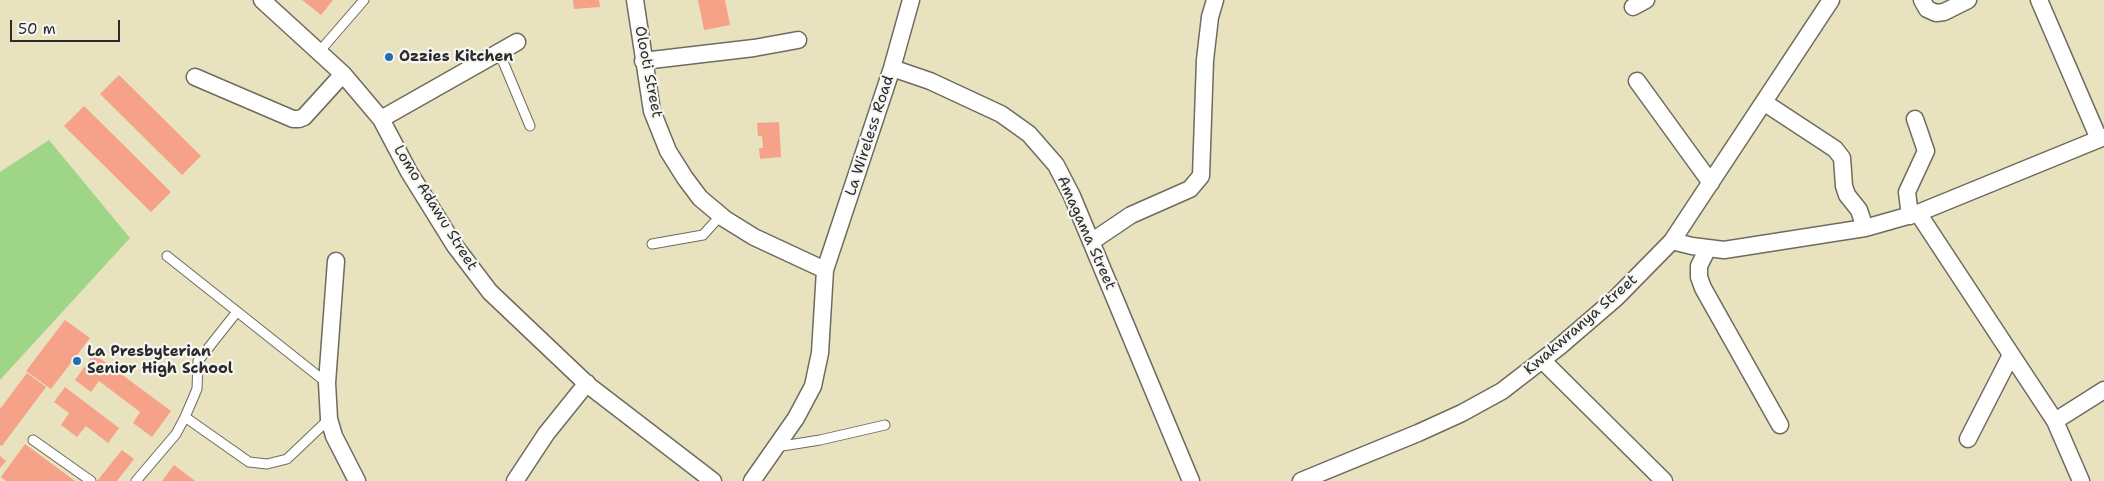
<!DOCTYPE html>
<html>
<head>
<meta charset="utf-8">
<style>
	body { margin:0 }
	#map { position:relative; width:2104px; height:481px; overflow:hidden; background:#e9e2bf; font-family:"Shantell Sans",sans-serif }
	canvas { display:block }
	.scale { position:absolute; left:10px; top:20px; width:110px; height:22px; box-sizing:border-box; border:2px solid #2b2b2b; border-top:0; padding-left:6px; font-size:15px; line-height:18px; white-space:nowrap; color:#2b2b2b; -webkit-text-stroke:4px #f6f6f2; paint-order:stroke }
</style>
</head>
<body>
<div id="map">
<canvas width="2104" height="481"></canvas>
<div class="scale">50 m</div>
</div>
<script>
const ctx = document.querySelector('canvas').getContext('2d');
ctx.lineJoin = 'round';
function fillPath(path, color) {
  ctx.fillStyle = color;
  ctx.fill(path, 'evenodd');
}
function toPath(rows) {
  const path = new Path2D();
  for (const r of rows) {
    path.moveTo(r[0], r[1]);
    for (let i = 2; i < r.length; i += 2) path.lineTo(r[i], r[i + 1]);
  }
  return path;
}
function stroke(path, color, width, dash) {
  ctx.strokeStyle = color;
  ctx.lineWidth = width;
  ctx.lineCap = dash ? 'butt' : 'round';
  ctx.setLineDash(dash || []);
  ctx.stroke(path);
}
function write(font, color, halo, rows, align = 'center') {
  ctx.font = font + ' "Shantell Sans",sans-serif';
  ctx.lineWidth = 4.5;
  ctx.setLineDash([]);
  ctx.textBaseline = 'middle';
  ctx.strokeStyle = halo;
  ctx.fillStyle = color;
  for (const [text, x, y, turn = 0] of rows) {
    ctx.save();
    ctx.translate(x, y);
    ctx.rotate((+turn || 0) * Math.PI / 180);
    ctx.textAlign = isNaN(turn) ? turn : align;
    if (halo) ctx.strokeText(text, 0, 0);
    ctx.fillText(text, 0, 0);
    ctx.restore();
  }
}
fillPath(toPath([
	[49,140,130,238,0,380,0,172]
]), '#9ed586');
fillPath(toPath([
	[302,0,333,0,321,15],
	[573,0,599,0,600,7,574,9],
	[698,0,725,0,730,25,704,30],
	[119,75,201,156,182,175,100,94],
	[84,106,171,192,151,212,64,126],
	[779,122,781,157,760,159,759,148,763,148,762,136,758,136,757,123],
	[65,320,90,338,51,389,26,371],
	[94,354,171,411,152,437,133,423,140,412,99,381,91,392,75,380],
	[27,373,46,387,2,446,0,445,0,409],
	[65,387,119,428,108,443,86,426,77,437,61,425,69,413,54,402],
	[25,444,75,481,6,481,1,477],
	[122,450,134,459,117,481,97,481],
	[0,456,6,461,0,468],
	[174,465,195,481,162,481]
]), '#f5a288');
const service = toPath([
	[319,52,364,0],
	[499,52,530,126],
	[652,244,703,235,721,215],
	[167,256,327,383],
	[185,417,197,389,198,361,236,313],
	[33,440,91,481],
	[776,447,820,440,885,425],
	[136,481,176,434,185,417,249,462,267,464,287,459,329,419]
]);
const minor = toPath([
	[262,0,343,74,381,119,409,172,455,246,490,292,588,385,713,481],
	[635,0,652,111,668,151,685,178,700,198,725,219,754,237,825,270],
	[1922,0,1927,9,1936,13,1944,12,1968,0],
	[2039,0,2099,139],
	[1633,7,1646,0],
	[643,61,754,48,798,40],
	[892,68,930,81,1001,114,1029,134,1056,165,1072,196,1191,481],
	[195,77,293,119,299,119,304,117,343,74],
	[1637,81,1711,183],
	[1765,103,1835,149,1842,158,1844,186,1847,195,1859,210,1865,228],
	[381,119,517,42],
	[1918,213,2055,421,2081,481],
	[1910,216,1907,192,1926,151,1915,119],
	[1672,241,1692,246,1724,250,1865,228,1918,213,2104,137],
	[1091,242,1131,215,1190,189,1201,176,1205,60,1210,17,1215,0],
	[1708,248,1699,266,1699,277,1703,288,1780,425],
	[336,261,327,383,329,419,334,436,357,481],
	[1542,360,1664,481],
	[2055,421,2104,390],
	[1968,439,2011,355],
	[515,481,546,434,587,383],
	[752,481,796,418,813,386,820,353,825,270,892,68,911,0],
	[1301,481,1418,433,1462,413,1502,391,1559,347,1616,298,1672,241,1831,0]
]);
stroke(service, '#6e6b5f', 11);
stroke(minor, '#6e6b5f', 19);
stroke(service, '#fff', 9);
stroke(minor, '#fff', 16);
for (const [x, y, r, color] of [
	[389,57,5,"#1f6fb2"],
	[77,361,5,"#1f6fb2"]
]) {
  const dot = new Path2D();
  dot.arc(x, y, r, 0, 2 * Math.PI);
  ctx.fillStyle = color;
  ctx.fill(dot);
  stroke(dot, '#f6f6f2', 2);
}
write('bold 15px', '#2b2b2b', '#f6f6f2', [
	["Ozzies Kitchen",399,57],
	["La Presbyterian",87,352],
	["Senior High School",87,369]
], 'left');
write('15px', '#2b2b2b', '#f6f6f2', [
	["Olooti Street",648,72,79],
	["La Wireless Road",870,136,-72],
	["Lomo Adawu Street",435,208,58],
	["Amagama Street",1086,233,66],
	["Kwakwranya Street",1581,325,-41]
]);
</script>
</body>
</html>
